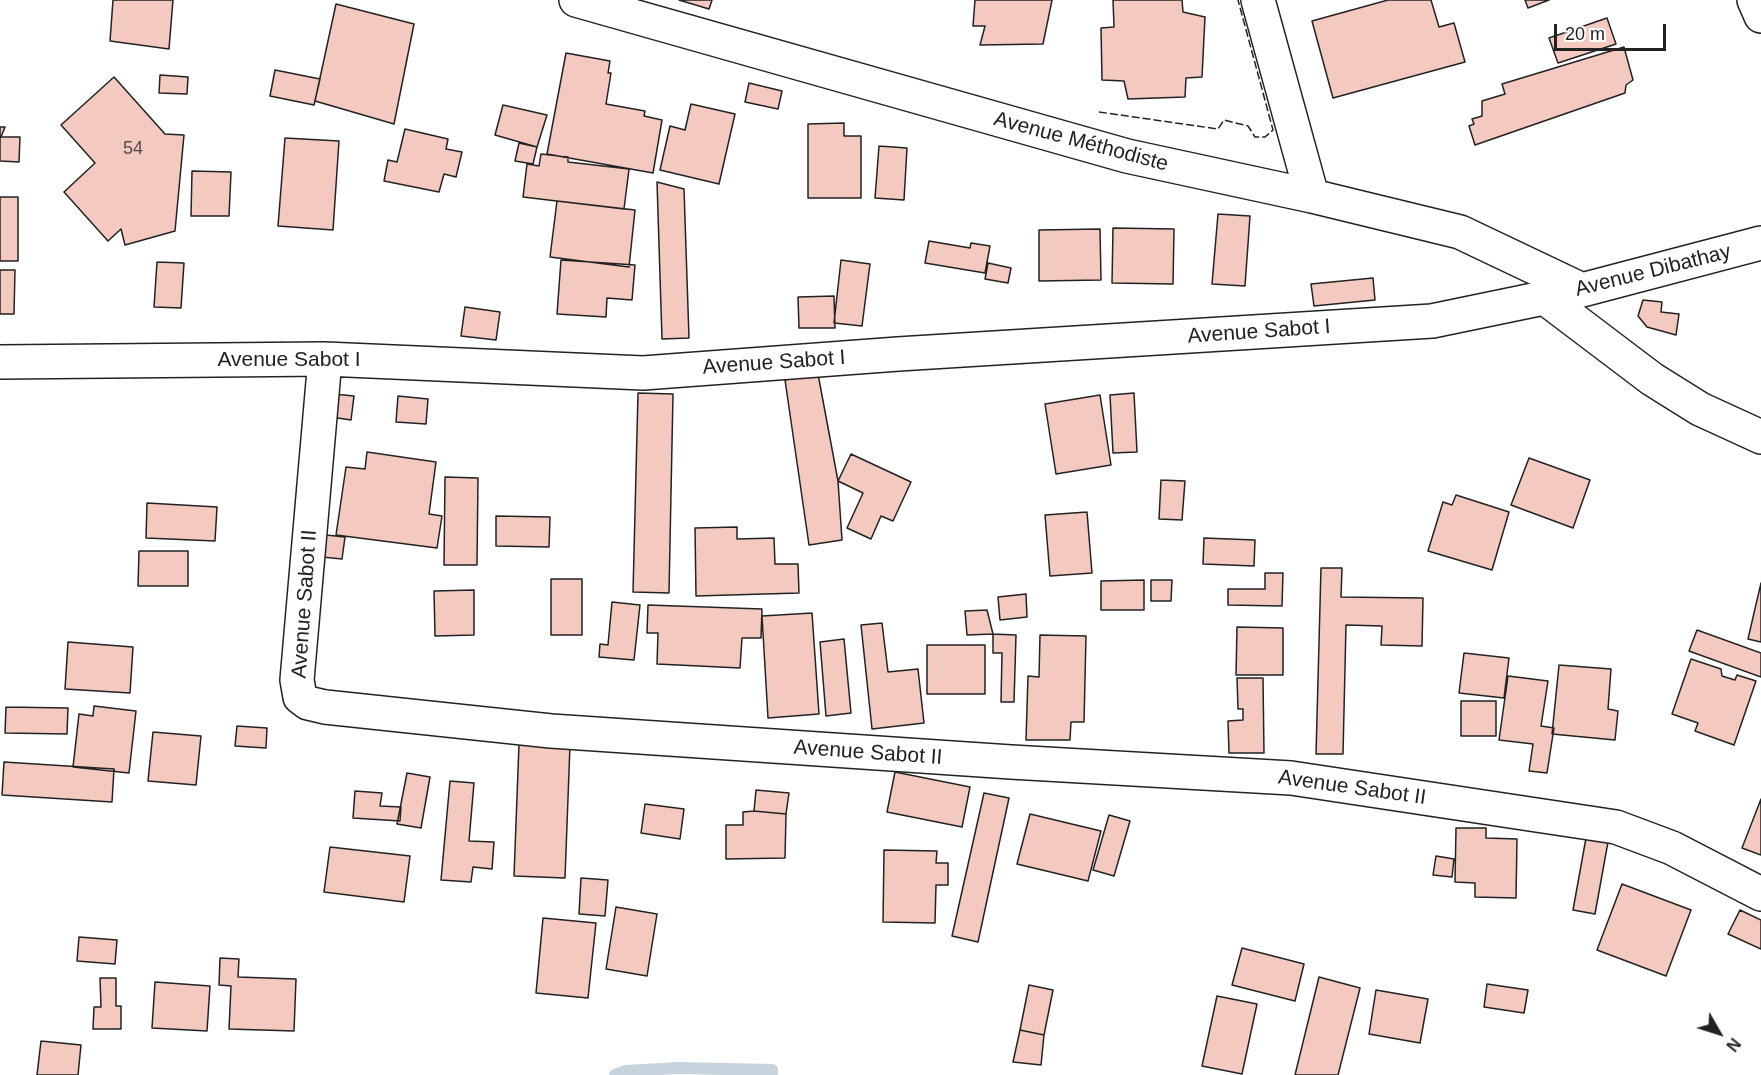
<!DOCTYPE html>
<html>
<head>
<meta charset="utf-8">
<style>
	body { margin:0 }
	#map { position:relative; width:1761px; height:1075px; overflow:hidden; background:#fff; font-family:Helvetica,sans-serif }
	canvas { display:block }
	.north { position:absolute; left:1689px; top:1003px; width:60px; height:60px; -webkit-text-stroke:4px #fff; paint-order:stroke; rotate:129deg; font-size:16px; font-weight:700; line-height:24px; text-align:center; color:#222 }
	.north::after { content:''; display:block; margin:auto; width:21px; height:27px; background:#222; clip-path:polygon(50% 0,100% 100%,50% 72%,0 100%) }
	.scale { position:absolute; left:1554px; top:24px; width:112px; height:27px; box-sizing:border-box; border:3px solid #222; border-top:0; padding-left:8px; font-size:18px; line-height:21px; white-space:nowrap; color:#222; -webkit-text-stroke:4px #fff; paint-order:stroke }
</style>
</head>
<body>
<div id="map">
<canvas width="1761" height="1075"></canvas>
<div class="north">N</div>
<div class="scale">20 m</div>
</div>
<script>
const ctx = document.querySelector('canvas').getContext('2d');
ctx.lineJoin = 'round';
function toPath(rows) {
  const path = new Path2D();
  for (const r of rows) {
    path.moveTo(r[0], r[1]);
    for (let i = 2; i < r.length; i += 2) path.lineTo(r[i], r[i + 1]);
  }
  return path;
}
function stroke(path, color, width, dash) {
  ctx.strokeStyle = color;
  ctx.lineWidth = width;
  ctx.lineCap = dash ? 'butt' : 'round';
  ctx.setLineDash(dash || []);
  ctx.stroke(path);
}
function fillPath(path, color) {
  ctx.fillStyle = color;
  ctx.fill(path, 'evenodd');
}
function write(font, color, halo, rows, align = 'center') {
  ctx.font = font + ' Helvetica,sans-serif';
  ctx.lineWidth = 4.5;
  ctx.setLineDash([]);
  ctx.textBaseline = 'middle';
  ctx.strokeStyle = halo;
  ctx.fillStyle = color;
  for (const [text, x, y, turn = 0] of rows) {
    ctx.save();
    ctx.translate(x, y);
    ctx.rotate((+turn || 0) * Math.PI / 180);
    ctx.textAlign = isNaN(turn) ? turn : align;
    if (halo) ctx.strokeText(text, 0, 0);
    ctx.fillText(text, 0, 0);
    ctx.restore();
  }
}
stroke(toPath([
	[615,1075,626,1071,678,1068,772,1070,772,1075]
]), '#c7d3dd', 12);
const building = toPath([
	[113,0,173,0,169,49,110,41,113,0],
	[679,0,712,0,709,9,679,0],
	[975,0,1052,0,1043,44,980,45,985,26,973,26,975,0],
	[1113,0,1182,0,1183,12,1205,17,1202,77,1186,78,1185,97,1128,99,1124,81,1102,80,1101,28,1114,27,1113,0],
	[1388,0,1431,0,1439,27,1454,23,1465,62,1333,98,1312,21,1388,0],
	[1525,0,1549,0,1528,8,1525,0],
	[336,4,414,24,394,124,315,101,336,4],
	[1607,18,1616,44,1558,63,1549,38,1607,18],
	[1624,47,1633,80,1626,85,1625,93,1475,145,1469,126,1474,124,1472,119,1482,116,1482,101,1505,94,1502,84,1624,47],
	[566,53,610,61,608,73,611,73,606,104,645,111,644,116,662,120,653,173,547,154,566,53],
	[275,70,320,79,314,105,270,96,275,70],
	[160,75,188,77,187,94,159,93,160,75],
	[114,77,165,134,184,135,175,231,125,245,121,229,108,241,64,192,95,163,61,125,114,77],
	[749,83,782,91,778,109,745,102,749,83],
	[691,104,735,114,719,184,660,170,670,126,685,130,691,104],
	[503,105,547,115,537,147,495,135,503,105],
	[844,123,844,136,861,136,861,198,808,198,808,124,844,123],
	[0,127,5,127,1,137,20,137,19,162,0,161,0,127],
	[405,129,448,139,446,149,462,152,456,177,444,174,439,192,384,181,388,160,397,162,405,129],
	[285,138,339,141,333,230,278,226,285,138],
	[519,143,537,147,533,164,515,161,519,143],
	[879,146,907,148,904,200,875,198,879,146],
	[541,154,568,157,568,162,629,169,624,209,523,197,527,164,539,166,541,154],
	[192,171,231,172,229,216,191,216,192,171],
	[657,182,684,189,689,338,662,339,657,182],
	[0,197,18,197,18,261,0,261,0,197],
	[557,201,635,210,629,267,550,257,557,201],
	[1218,214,1250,216,1245,286,1212,284,1218,214],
	[1113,228,1174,229,1173,284,1112,283,1113,228],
	[1100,229,1101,280,1039,281,1039,230,1100,229],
	[929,241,970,248,971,243,990,246,985,273,925,263,929,241],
	[561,260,635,265,632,300,607,298,606,317,557,314,561,260],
	[841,260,870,264,862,326,834,323,841,260],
	[157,262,184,263,181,308,154,307,157,262],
	[988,263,1011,268,1008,283,985,279,988,263],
	[0,270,15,270,14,314,0,314,0,270],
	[1373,278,1375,300,1314,306,1311,284,1373,278],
	[834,296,835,328,799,328,798,297,834,296],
	[1643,300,1662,302,1661,312,1679,314,1676,335,1647,327,1638,316,1643,300],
	[465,307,500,312,496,340,461,336,465,307],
	[818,374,838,481,842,540,809,545,785,380,818,374],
	[638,393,673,394,669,593,633,592,638,393],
	[1134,393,1137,452,1113,453,1110,395,1134,393],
	[334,394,354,396,351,420,331,417,334,394],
	[1100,395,1111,465,1056,474,1045,404,1100,395],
	[398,396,428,399,426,424,396,422,398,396],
	[367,452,436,462,429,514,442,516,437,548,336,535,346,467,365,469,367,452],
	[851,454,911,482,893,521,881,516,871,539,847,528,863,493,838,481,851,454],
	[1529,458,1590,480,1573,528,1511,505,1529,458],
	[445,477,478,478,477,565,444,565,445,477],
	[1161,480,1185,481,1182,520,1159,519,1161,480],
	[1456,495,1509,512,1492,570,1428,551,1443,502,1452,505,1456,495],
	[147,503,217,507,215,541,146,538,147,503],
	[1087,512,1092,573,1050,576,1045,515,1087,512],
	[496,516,550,517,549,547,496,546,496,516],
	[737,527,737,539,774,538,775,564,798,564,799,593,696,596,695,528,737,527],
	[326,535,345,537,342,559,322,557,326,535],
	[1204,538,1255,540,1254,566,1203,564,1204,538],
	[139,551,188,551,188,586,138,586,139,551],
	[1321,568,1342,568,1341,597,1423,598,1422,646,1381,645,1382,626,1346,625,1343,754,1316,754,1321,568],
	[1265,573,1283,573,1282,606,1228,605,1228,589,1265,589,1265,573],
	[551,579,582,579,582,635,551,635,551,579],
	[1144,580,1144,610,1101,610,1101,581,1144,580],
	[1151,580,1172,580,1171,601,1151,601,1151,580],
	[1761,583,1761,642,1748,639,1761,583],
	[474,590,474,635,435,636,434,591,474,590],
	[1026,594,1027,617,1000,620,998,597,1026,594],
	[612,602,640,605,634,660,599,657,600,644,608,645,612,602],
	[648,605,762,609,761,638,742,638,740,668,657,664,658,633,647,633,648,605],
	[987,610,993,634,967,635,965,611,987,610],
	[812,613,819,714,768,718,762,616,812,613],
	[882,623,888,672,918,669,924,723,872,729,861,625,882,623],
	[1237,627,1283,628,1283,675,1236,675,1237,627],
	[1697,630,1761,653,1761,677,1689,651,1697,630],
	[993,634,1016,635,1014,702,1001,702,1002,653,993,653,993,634],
	[1040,635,1086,636,1084,722,1071,722,1070,740,1026,740,1028,676,1039,677,1040,635],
	[844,639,851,713,826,716,820,642,844,639],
	[68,642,133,647,130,693,65,689,68,642],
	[927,645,985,645,985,694,927,694,927,645],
	[1464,653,1509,658,1504,698,1459,693,1464,653],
	[1691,659,1721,669,1722,676,1735,680,1737,675,1756,681,1734,745,1695,731,1698,723,1672,714,1691,659],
	[1559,665,1611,669,1608,709,1618,711,1615,740,1552,734,1559,665],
	[1508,676,1548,681,1541,726,1554,728,1547,773,1529,771,1533,744,1499,740,1508,676],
	[1237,678,1263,678,1264,753,1229,753,1228,721,1243,720,1243,709,1238,709,1237,678],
	[1461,701,1496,701,1496,736,1461,736,1461,701],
	[94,706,136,711,129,773,73,767,79,714,93,716,94,706],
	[6,707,68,708,67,734,5,733,6,707],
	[237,726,267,728,266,748,235,746,237,726],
	[153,732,201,736,196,785,148,781,153,732],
	[519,744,570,745,565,878,514,876,519,744],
	[4,762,114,769,112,802,2,795,4,762],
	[895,772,970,787,962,827,887,812,895,772],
	[407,773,430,777,421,828,397,824,407,773],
	[450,781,474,783,469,841,494,842,492,869,473,867,471,882,441,880,450,781],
	[756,790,789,793,786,814,754,811,756,790],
	[355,791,382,793,380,806,401,807,400,821,353,818,355,791],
	[984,793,1009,798,978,942,952,936,984,793],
	[1761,799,1761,855,1742,848,1761,799],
	[645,804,684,809,680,839,641,833,645,804],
	[754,811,786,814,785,858,726,859,726,825,743,825,743,812,754,811],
	[1030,814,1101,831,1088,881,1017,864,1030,814],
	[1109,815,1130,821,1114,876,1093,870,1109,815],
	[1456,828,1486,828,1486,838,1517,839,1516,898,1475,897,1475,883,1455,882,1456,828],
	[1586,838,1608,842,1595,914,1573,910,1586,838],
	[330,847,410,856,404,902,324,892,330,847],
	[884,850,937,851,936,863,948,863,948,885,936,885,935,923,883,922,884,850],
	[1436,856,1454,859,1452,877,1433,875,1436,856],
	[581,878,608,880,605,916,579,914,581,878],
	[1622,884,1691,910,1666,976,1597,950,1622,884],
	[616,907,657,914,647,976,606,969,616,907],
	[1740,910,1761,920,1761,949,1728,934,1740,910],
	[543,918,596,923,588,998,536,993,543,918],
	[79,937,117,940,115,964,77,961,79,937],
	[1242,948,1304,964,1295,1001,1232,985,1242,948],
	[220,958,239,959,238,977,296,979,294,1031,229,1029,231,986,219,985,220,958],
	[1319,977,1360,988,1338,1075,1295,1075,1319,977],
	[100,978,116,978,116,1006,121,1006,121,1029,93,1029,94,1007,101,1007,100,978],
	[155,982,210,986,207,1031,152,1028,155,982],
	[1487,984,1528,990,1524,1013,1484,1007,1487,984],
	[1029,985,1053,990,1044,1035,1020,1030,1029,985],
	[1376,990,1428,999,1420,1043,1369,1034,1376,990],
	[1217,996,1257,1004,1242,1074,1202,1066,1217,996],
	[1020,1030,1044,1035,1041,1065,1013,1062,1020,1030],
	[41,1041,81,1045,78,1075,37,1075,41,1041]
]);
fillPath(building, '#f3c9c0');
stroke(building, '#222', 1.5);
const street = toPath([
	[576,0,1127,156,1312,196,1460,232,1582,290],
	[1258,0,1312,196],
	[1754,0,1761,16],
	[1545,298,1652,379,1700,409,1761,437],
	[325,359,297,680,300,697,308,703,325,707,551,731,1011,762,1291,778,1616,827,1672,848,1761,894],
	[0,362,325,359,643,373,898,354,1432,321,1582,290,1761,243]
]);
stroke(street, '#222', 36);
stroke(street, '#fff', 33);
stroke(toPath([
	[1099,112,1218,129,1224,120,1248,126,1255,137,1265,137,1273,130,1238,0]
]), '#222', 1.5, [8, 3]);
write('18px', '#564c4a', null, [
	["54",133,149]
]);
write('21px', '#222', '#fff', [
	["Avenue Méthodiste",1081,142,15],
	["Avenue Dibathay",1653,271,-14],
	["Avenue Sabot I",1259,332,-4],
	["Avenue Sabot I",289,360],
	["Avenue Sabot I",774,363,-4],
	["Avenue Sabot II",305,604,-86],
	["Avenue Sabot II",868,753,4],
	["Avenue Sabot II",1352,788,8]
]);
</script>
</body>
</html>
